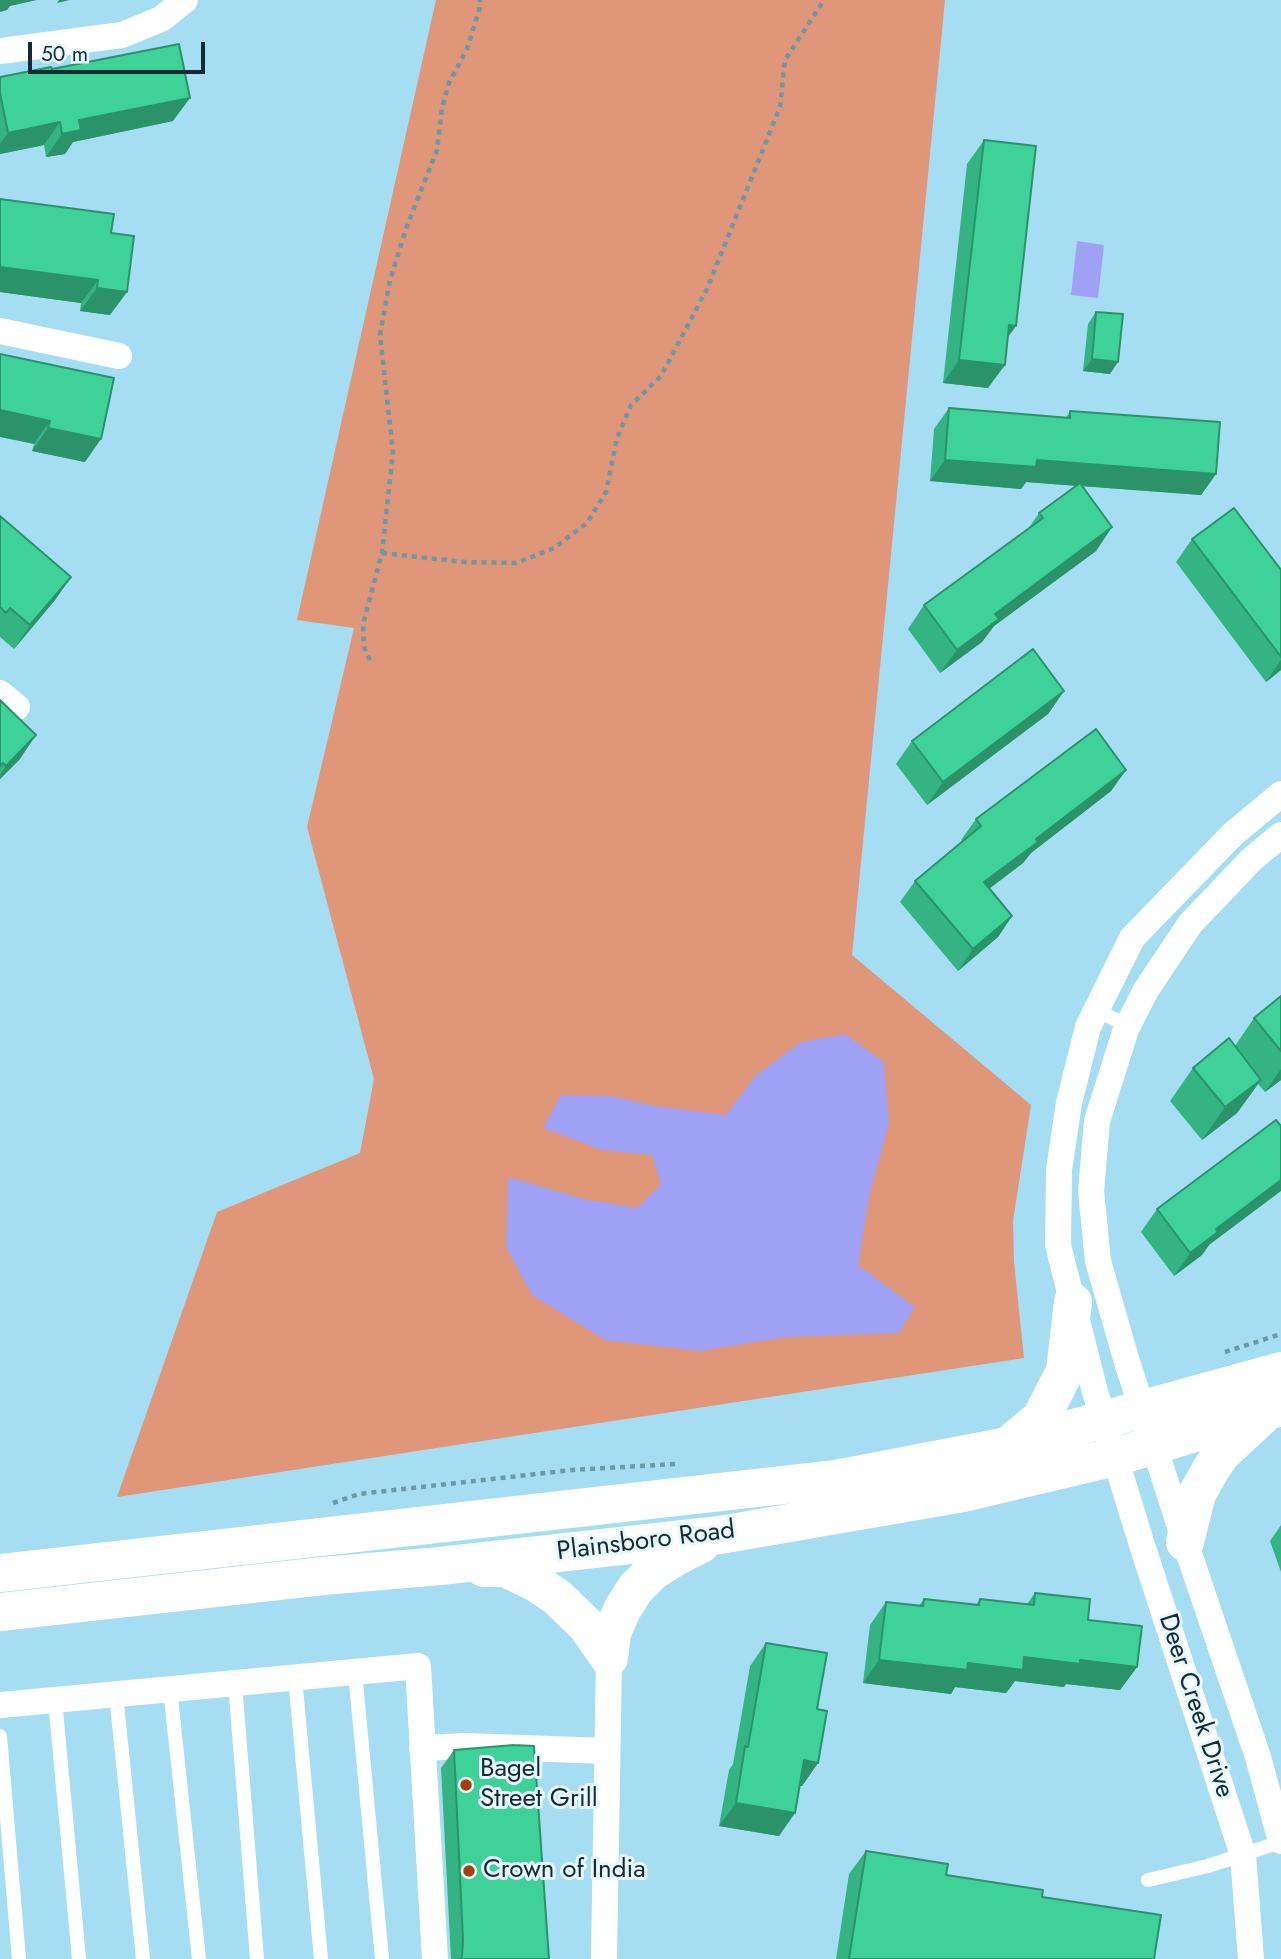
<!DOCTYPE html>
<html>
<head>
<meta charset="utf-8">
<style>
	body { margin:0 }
	#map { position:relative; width:1281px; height:1959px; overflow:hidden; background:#a5def3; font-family:Jost,sans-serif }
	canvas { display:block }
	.scale { position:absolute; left:28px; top:42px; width:177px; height:32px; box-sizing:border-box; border:4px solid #142b33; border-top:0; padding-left:9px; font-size:21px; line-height:24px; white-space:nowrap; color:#142b33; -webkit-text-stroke:5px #e7f8fe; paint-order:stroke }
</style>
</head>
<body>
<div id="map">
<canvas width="1281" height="1959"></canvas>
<div class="scale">50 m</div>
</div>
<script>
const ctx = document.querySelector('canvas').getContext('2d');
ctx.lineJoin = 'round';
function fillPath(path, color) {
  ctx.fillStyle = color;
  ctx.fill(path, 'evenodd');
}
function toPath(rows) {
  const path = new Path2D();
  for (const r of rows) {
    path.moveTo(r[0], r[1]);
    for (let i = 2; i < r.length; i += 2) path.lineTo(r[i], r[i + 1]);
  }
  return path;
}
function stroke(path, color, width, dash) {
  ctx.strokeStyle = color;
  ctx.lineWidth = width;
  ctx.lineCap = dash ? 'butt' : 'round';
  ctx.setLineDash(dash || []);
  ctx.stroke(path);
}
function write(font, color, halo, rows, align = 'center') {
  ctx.font = font + ' Jost,sans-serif';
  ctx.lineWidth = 6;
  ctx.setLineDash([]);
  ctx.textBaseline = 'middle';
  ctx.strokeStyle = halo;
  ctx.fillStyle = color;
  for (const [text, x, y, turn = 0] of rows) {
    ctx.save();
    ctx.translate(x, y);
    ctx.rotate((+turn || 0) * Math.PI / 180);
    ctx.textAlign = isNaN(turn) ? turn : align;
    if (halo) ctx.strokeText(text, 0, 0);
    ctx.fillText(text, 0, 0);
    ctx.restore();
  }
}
fillPath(toPath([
	[436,0,945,0,852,955,1031,1105,1013,1221,1014,1262,1024,1358,117,1497,217,1212,360,1153,374,1079,307,827,354,628,297,620]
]), '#df9679');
fillPath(toPath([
	[1077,241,1104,245,1098,298,1071,295],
	[845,1034,884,1062,889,1124,870,1192,858,1265,915,1307,899,1333,785,1337,700,1351,605,1340,532,1295,506,1247,508,1177,584,1199,637,1208,661,1184,652,1155,602,1150,543,1128,561,1095,613,1096,654,1106,726,1115,756,1075,801,1042]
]), '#9fa1f4');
stroke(toPath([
	[382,553,464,562,516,563,554,548,587,523,606,492,617,438,631,405,661,376,707,289,780,107,785,60,824,0],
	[370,660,364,647,363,624,382,553,393,452,380,335,390,280,407,226,437,150,442,108,449,83,467,49,480,7,480,0],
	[1225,1352,1281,1334],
	[333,1503,359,1494,572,1470,675,1464]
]), '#6c98a7', 4.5, [5, 5]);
stroke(toPath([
	[1096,1010,1128,1026],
	[355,1672,382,1959],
	[295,1678,321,1959],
	[235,1683,257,1959],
	[170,1689,199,1959],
	[116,1694,143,1959],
	[55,1700,79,1959],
	[0,1736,19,1959],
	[1148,1880,1208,1866,1281,1842]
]), '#fff', 14);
stroke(toPath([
	[0,51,122,35,161,19,185,0],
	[0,331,119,356],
	[0,693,17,707],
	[1281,835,1252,859,1190,924,1146,990,1126,1029,1097,1121,1091,1191,1098,1261,1127,1362,1185,1542,1258,1757,1281,1841],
	[0,1705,418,1666,435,1959],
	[422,1748,466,1746,607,1751],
	[604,1959,609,1658],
	[1251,1959,1243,1855,1142,1545,1095,1392,1058,1245,1059,1170,1069,1103,1088,1027,1132,938,1233,834,1281,794]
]), '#fff', 26);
stroke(toPath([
	[1010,1444,1041,1418,1065,1371,1073,1302],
	[1185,1542,1197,1494,1211,1469,1221,1454,1262,1416],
	[484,1568,505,1568,536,1583,557,1597,586,1625,609,1658],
	[0,1573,836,1479,1008,1446,1281,1371],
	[0,1612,323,1576,440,1566,720,1535,963,1493,1115,1457,1281,1407],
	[609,1658,612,1633,622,1610,635,1589,653,1571,674,1558,701,1544]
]), '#fff', 38);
fillPath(toPath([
	[52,69,173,121,73,142,65,154,46,157,44,145,0,154,0,77],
	[984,140,1016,326,1008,337,988,388,943,383,967,164],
	[0,199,111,233,110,315,80,311,81,303,0,292],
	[1096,312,1110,374,1083,371,1088,324],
	[0,354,85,462,32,451,34,444],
	[949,408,1066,418,1070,411,1216,474,1201,495,1082,486,1112,527,1096,551,994,626,982,642,940,673,908,629,924,605,1028,529,1039,513,1077,486,1026,482,1021,489,930,481,934,429],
	[0,516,71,577,55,600,14,649,0,637],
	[1192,539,1281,570,1281,670,1266,682,1176,562],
	[1064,691,1048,714,927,805,896,764,912,741],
	[0,700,20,759,0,779],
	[1126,770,1111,791,1031,853,1023,863,989,889,1012,916,998,937,958,971,900,902,915,881,962,841,961,840,976,819],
	[1281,996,1281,1080,1265,1092,1258,1084,1237,1113,1202,1140,1170,1101,1193,1068,1235,1046,1254,1018],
	[1157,1209,1209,1245,1202,1255,1174,1276,1141,1232],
	[1281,1525,1281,1572,1270,1541],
	[1035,1593,1088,1620,1137,1667,1120,1690,1066,1684,1064,1687,1015,1681,1006,1693,955,1687,951,1694,863,1683,870,1625,886,1602,919,1606,924,1599,976,1605,980,1599,1027,1604],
	[766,1643,817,1709,818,1763,802,1786,800,1786,779,1836,719,1826,729,1770,733,1764,750,1666],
	[454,1750,549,1959,451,1959,441,1768],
	[866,1851,946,1875,1042,1897,1154,1959,836,1959,849,1874]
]), '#35b483');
fillPath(toPath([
	[0,0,37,0,10,6,7,10,0,12],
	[59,0,70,0,57,3],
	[190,98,173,121,73,142,65,154,46,157,62,134,79,120],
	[60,122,44,145,0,154,0,144,8,133],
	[0,267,98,280,81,303,0,292],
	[97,288,127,292,110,315,80,311],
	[1009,325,1016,326,999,349],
	[1092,359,1118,362,1110,374,1083,371],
	[959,360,1005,365,988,388,943,383],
	[0,410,50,421,34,444,0,437],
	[48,428,101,439,85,462,32,451],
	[945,460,1037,460,1216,474,1201,495,1026,482,1021,489,930,481],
	[1112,527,1096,551,994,626,982,642,940,673,957,650,995,614],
	[71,577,55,600,14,649,30,625],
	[1281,660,1281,670,1266,682],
	[1064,691,1048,714,927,805,943,782],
	[36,735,20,759,0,779,0,775,6,766],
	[1126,770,1111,791,1031,853,1023,863,969,904,984,882,1036,839],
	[1012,916,998,937,958,971,973,949],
	[1281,1069,1281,1080,1265,1092],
	[1261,1080,1237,1113,1202,1140,1225,1107],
	[1281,1180,1281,1191,1209,1245,1202,1255,1174,1276,1190,1253,1216,1229],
	[1024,1657,1080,1660,1137,1667,1120,1690,1066,1684,1064,1687,1015,1681,1006,1693,955,1687,951,1694,863,1683,879,1660,968,1663],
	[804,1760,818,1763,802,1786,788,1783],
	[736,1803,795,1813,779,1836,719,1826]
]), '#2b926a');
const building = toPath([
	[179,44,190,98,79,120,81,130,62,134,60,122,8,133,0,93,0,77,51,67,52,69,179,44],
	[984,140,1036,146,1016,326,1009,325,1005,365,959,360,984,140],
	[0,199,114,214,111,233,134,236,127,292,97,288,98,280,0,267,0,199],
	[1096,312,1123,314,1118,362,1092,359,1096,312],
	[0,354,114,378,101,439,48,428,50,421,0,410,0,354],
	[949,408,1070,418,1070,411,1220,422,1216,474,1037,460,1036,467,945,460,949,408],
	[1080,483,1112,527,995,614,999,619,957,650,924,605,1043,518,1039,513,1080,483],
	[1234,508,1281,570,1281,657,1192,539,1234,508],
	[0,516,71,577,30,625,10,608,6,613,0,607,0,516],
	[1033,649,1064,691,943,782,912,741,1033,649],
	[0,700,36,735,6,766,3,763,0,766,0,700],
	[1096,729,1126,770,1036,839,1038,842,984,882,1012,916,973,949,915,881,981,826,976,819,1096,729],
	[1281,996,1281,1051,1254,1018,1281,996],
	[1229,1038,1261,1080,1225,1107,1193,1068,1229,1038],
	[1276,1120,1281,1126,1281,1180,1216,1229,1218,1232,1190,1253,1157,1209,1276,1120],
	[1035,1593,1090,1599,1088,1620,1142,1626,1137,1667,1080,1660,1080,1664,1024,1657,1023,1670,968,1663,967,1670,879,1660,886,1602,923,1606,924,1599,979,1605,980,1599,1034,1605,1035,1593],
	[766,1643,827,1653,817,1709,827,1711,818,1763,804,1760,795,1813,736,1803,745,1746,748,1747,766,1643],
	[514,1745,534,1746,549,1959,460,1959,462,1956,463,1940,454,1750,514,1745],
	[866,1851,948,1864,946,1875,1043,1890,1042,1897,1161,1915,1154,1959,849,1959,866,1851]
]);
fillPath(building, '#3ed198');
stroke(building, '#2b926a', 2);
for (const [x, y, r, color] of [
	[466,1785,7,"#a4400b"],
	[469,1871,7,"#a4400b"]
]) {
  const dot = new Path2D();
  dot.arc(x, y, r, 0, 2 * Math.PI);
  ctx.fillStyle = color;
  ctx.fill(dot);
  stroke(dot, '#e7f8fe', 2.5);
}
write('26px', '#142b33', '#e7f8fe', [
	["Plainsboro Road",646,1542,-7],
	["Deer Creek Drive",1195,1706,72]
]);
write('26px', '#142b33', '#e7f8fe', [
	["Bagel",480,1770],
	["Street Grill",480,1800],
	["Crown of India",483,1871]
], 'left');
</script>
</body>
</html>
